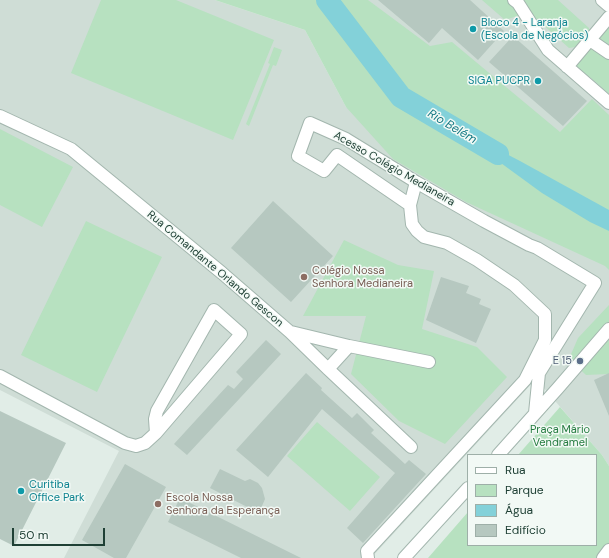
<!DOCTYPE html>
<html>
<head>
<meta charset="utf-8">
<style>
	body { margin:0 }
	#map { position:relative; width:609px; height:558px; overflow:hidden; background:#e1ede7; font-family:"DM Sans",sans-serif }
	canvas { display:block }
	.legend { position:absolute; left:467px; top:454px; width:130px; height:92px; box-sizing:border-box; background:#f2f9f5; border:1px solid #9eafa8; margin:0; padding:5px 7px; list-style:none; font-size:12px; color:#1f4035 }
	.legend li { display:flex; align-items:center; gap:8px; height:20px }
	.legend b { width:20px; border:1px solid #9eafa8 }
	.scale { position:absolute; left:12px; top:528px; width:93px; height:18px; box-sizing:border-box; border:2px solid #1f4035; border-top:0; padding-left:5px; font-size:12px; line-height:14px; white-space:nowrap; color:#1f4035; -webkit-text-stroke:3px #f2f9f5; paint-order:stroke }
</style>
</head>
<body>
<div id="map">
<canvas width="609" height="558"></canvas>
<ul class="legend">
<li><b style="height:5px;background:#fff"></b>Rua</li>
<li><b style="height:11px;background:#b7e1c0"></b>Parque</li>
<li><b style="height:11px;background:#83d1d9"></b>Água</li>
<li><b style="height:11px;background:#b6c8c0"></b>Edifício</li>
</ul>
<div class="scale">50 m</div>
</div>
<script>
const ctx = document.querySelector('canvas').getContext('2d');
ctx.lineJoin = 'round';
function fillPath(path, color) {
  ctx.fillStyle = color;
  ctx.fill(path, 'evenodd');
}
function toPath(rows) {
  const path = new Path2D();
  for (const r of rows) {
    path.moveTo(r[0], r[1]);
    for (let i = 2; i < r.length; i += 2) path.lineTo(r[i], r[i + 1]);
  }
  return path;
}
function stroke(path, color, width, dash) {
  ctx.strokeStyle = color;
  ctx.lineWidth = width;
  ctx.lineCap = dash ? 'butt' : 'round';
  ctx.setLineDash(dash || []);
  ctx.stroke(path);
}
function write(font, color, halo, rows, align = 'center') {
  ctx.font = font + ' "DM Sans",sans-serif';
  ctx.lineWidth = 3;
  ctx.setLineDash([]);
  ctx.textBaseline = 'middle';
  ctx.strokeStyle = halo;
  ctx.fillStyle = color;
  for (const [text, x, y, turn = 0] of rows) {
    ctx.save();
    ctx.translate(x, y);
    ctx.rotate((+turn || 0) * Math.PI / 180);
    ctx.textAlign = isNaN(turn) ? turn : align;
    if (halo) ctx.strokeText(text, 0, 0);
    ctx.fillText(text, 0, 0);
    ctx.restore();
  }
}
fillPath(toPath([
	[0,0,215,0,305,30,346,107,609,255,609,466,602,455,536,379,371,558,64,558,119,451,0,390],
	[367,0,609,0,609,191]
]), '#cfddd6');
fillPath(toPath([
	[101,0,176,0,274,40,233,140,71,73],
	[215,0,368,0,430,46,452,42,560,132,592,99,609,115,609,270,605,266,466,202,393,159,346,107,305,30],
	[482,0,558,0,589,28,589,36,582,46,569,48,529,12,505,20],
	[609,24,609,94,591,78,577,68,577,57,596,45],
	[274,47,282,50,276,66,273,65,249,126,246,124,270,64,268,63],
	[0,129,73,167,42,227,0,205],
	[86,221,162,257,97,392,21,355],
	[344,240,398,265,434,271,422,329,477,347,507,377,445,444,399,421,351,374,366,316,303,316],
	[609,305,609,374,586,375,569,359,578,338],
	[560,407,602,455,609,466,609,558,428,558,468,512,468,545,596,545,596,455,518,455],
	[317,422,380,477,350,511,287,456]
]), '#b7e1c0');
fillPath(toPath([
	[464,132,520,161,609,210,609,231,590,222,542,193,494,158]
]), '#83d1d9');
stroke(toPath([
	[327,0,401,97,498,154]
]), '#83d1d9', 22);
fillPath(toPath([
	[378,0,470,0,504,31,478,60,442,28,429,43],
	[513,36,587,101,563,126,489,62],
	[273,201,333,256,291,302,231,248],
	[441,277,469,286,466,293,481,299,479,304,491,309,476,343,426,320],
	[266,340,281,354,187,455,174,444,228,385,234,389,243,379,236,372],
	[306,373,322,388,321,390,352,418,357,413,374,430,371,433,405,464,409,460,426,474,363,543,347,528,395,473,322,409,268,477,236,450],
	[609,373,609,416,594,380],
	[0,411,66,443,14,546,0,539],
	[125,464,166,487,126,558,114,558,82,540],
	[220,469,245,481,250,479,258,483,262,488,265,499,259,513,210,488],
	[180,498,301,558,241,558,168,522]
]), '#b6c8c0');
const minor = toPath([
	[514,0,518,3,548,50,609,103],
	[602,0,609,6],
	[590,40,609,53],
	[567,67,609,17],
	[0,116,71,149,222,273,290,332,328,369,411,447],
	[410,205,416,182],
	[291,332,349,346,429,362],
	[328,369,349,346],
	[0,376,125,443,136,446,145,443,156,433,241,334,214,310,157,411,155,419,156,433],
	[498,455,558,388,609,329],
	[368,558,367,551,525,380,545,340,545,314,514,285,477,260,447,243,424,237,417,231,412,224,410,205,337,155,324,171,298,156,310,123,346,139,416,182,484,221,529,245,537,248,595,283,539,373,535,413],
	[404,558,468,488],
	[603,558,609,550]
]);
stroke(minor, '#a3b6ae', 14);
stroke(minor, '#fff', 12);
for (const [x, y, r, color] of [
	[473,29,4,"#0f9aa8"],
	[538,81,4,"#0f9aa8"],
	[304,277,4,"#8d6e63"],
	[580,361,4,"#5c6f8a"],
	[21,491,4,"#0f9aa8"],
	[158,504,4,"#8d6e63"]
]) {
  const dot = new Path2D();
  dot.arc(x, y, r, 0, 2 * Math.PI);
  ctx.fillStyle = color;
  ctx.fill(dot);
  stroke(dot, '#f2f9f5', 1.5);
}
write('11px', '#0d838f', '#f2f9f5', [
	["Bloco 4 - Laranja",481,23],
	["(Escola de Negócios)",481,36],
	["SIGA PUCPR",530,81,"right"],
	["Curitiba",29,485],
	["Office Park",29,498]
], 'left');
write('11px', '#1f4035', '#f2f9f5', [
	["Acesso Colégio Medianeira",394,169,30],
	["Rua Comandante Orlando Gescon",215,269,40]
]);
write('11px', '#785e54', '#f2f9f5', [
	["Colégio Nossa",312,271],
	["Senhora Medianeira",312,284],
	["Escola Nossa",166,498],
	["Senhora da Esperança",166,511]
], 'left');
write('11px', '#4e5e75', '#f2f9f5', [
	["E 15",572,361]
], 'right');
write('11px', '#257c40', '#f2f9f5', [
	["Praça Mário",560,430],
	["Vendramel",560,443]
]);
write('italic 12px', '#127883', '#f2f9f5', [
	["Rio Belém",452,127,31]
]);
</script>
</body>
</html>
